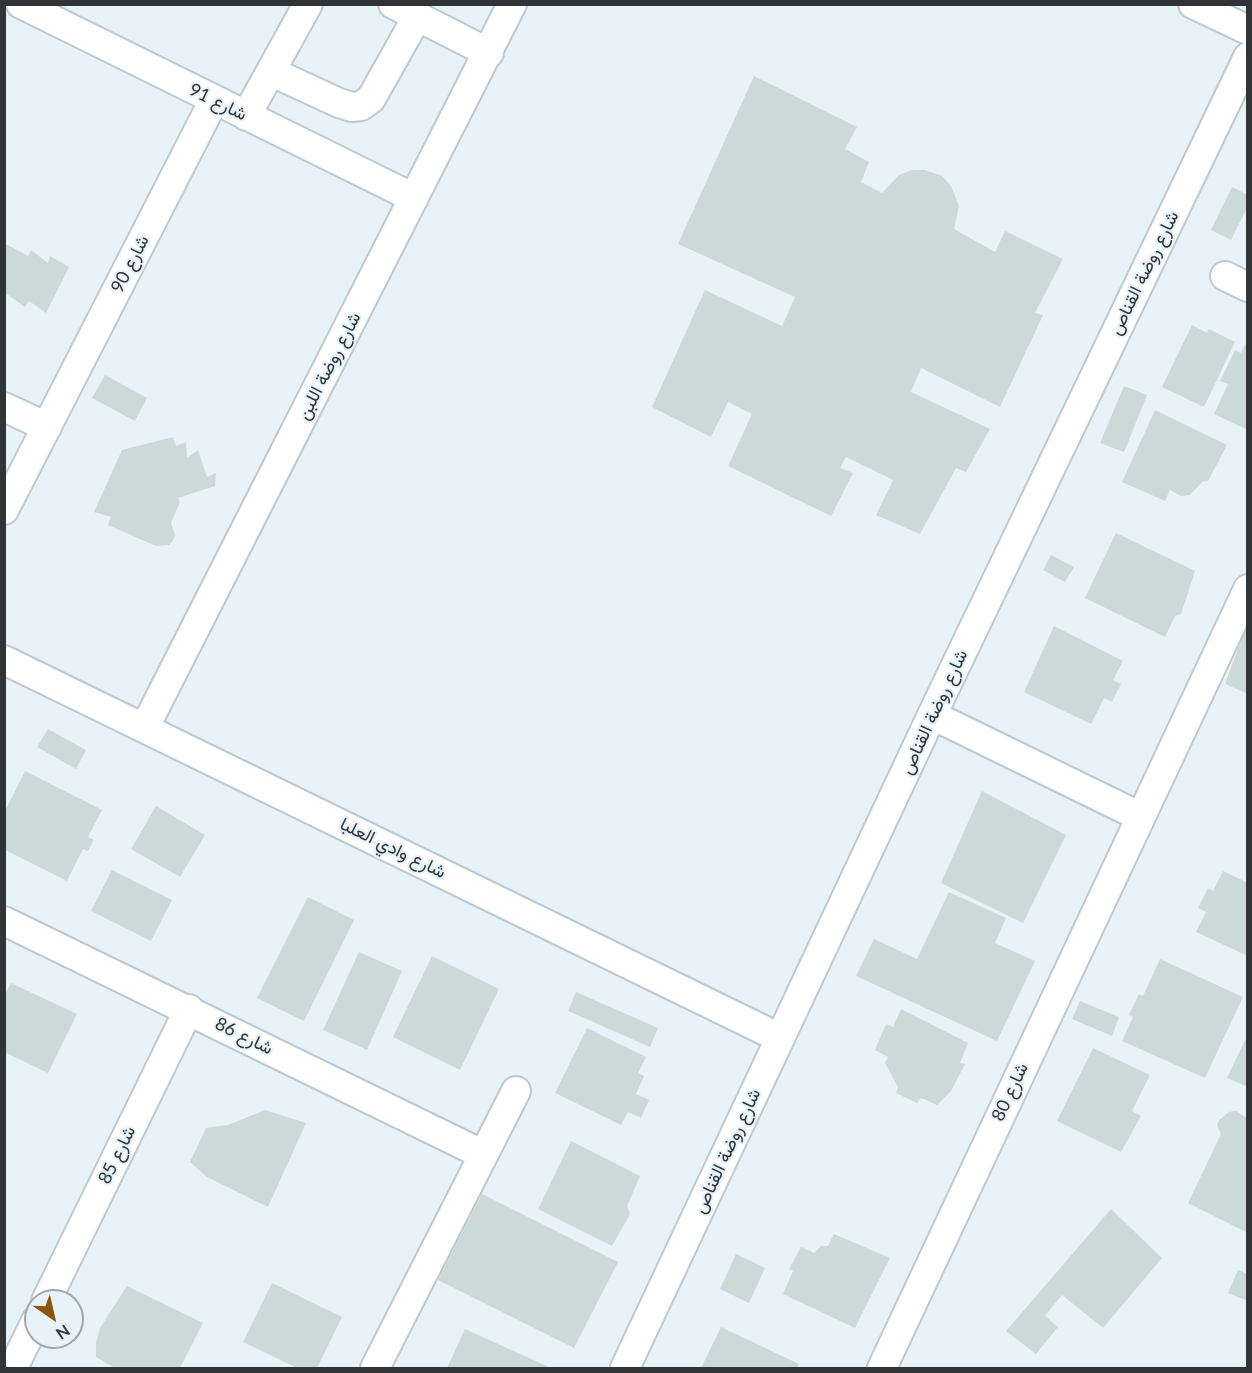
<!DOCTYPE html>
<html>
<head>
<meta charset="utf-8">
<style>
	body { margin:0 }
	#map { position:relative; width:1252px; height:1373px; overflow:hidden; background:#e7f3f8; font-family:Lato,sans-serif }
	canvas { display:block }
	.frame { position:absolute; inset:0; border:6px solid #303436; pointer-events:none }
	.north { position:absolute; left:24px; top:1289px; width:60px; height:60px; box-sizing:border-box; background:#e7f3f8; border:2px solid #9ea7aa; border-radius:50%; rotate:146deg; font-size:16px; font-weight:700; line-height:24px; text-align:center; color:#303436 }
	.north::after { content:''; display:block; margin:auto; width:21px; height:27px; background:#8d540b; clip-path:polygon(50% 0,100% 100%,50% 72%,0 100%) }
</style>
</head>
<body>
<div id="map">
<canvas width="1252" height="1373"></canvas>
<div class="frame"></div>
<div class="north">N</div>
</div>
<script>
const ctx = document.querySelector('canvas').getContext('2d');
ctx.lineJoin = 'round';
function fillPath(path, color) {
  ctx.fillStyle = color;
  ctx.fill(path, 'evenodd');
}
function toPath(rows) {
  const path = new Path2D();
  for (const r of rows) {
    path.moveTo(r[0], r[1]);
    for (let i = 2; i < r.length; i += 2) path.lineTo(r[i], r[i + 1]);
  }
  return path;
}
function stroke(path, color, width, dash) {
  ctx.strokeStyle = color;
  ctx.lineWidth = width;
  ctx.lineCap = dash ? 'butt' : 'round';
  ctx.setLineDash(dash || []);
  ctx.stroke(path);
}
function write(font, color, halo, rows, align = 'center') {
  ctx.font = font + ' Lato,Vazirmatn,sans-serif';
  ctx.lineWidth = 4.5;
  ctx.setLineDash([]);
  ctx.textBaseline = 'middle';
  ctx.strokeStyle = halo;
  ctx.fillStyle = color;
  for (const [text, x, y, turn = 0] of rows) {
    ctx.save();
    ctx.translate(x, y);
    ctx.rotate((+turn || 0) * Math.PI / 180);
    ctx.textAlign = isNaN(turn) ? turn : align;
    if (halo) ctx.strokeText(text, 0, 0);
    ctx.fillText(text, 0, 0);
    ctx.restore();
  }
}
fillPath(toPath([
	[754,76,857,127,845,149,869,162,861,182,882,193,899,175,912,170,925,170,942,176,951,186,959,206,954,229,995,252,1005,231,1063,259,1035,313,1043,315,1000,407,921,368,911,392,990,429,966,472,956,468,920,534,876,515,893,480,846,457,840,468,853,473,831,516,728,466,752,414,728,402,711,437,652,407,705,290,782,326,795,297,678,244],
	[1232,187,1248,195,1248,206,1231,240,1211,230],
	[4,243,28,256,31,250,48,263,50,256,69,267,46,313,29,301,25,307,4,292],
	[1192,325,1207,333,1209,329,1235,342,1204,407,1162,387],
	[1245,345,1248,346,1248,430,1214,414,1228,384,1220,381,1235,350,1241,353],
	[105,375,147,398,135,421,92,398],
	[1124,386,1147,395,1124,452,1100,443],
	[1155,410,1227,445,1208,481,1202,482,1190,495,1181,496,1170,490,1165,501,1122,482],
	[173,437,176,446,186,442,187,458,198,450,207,477,216,473,215,486,178,498,180,502,171,523,175,535,173,540,169,545,156,546,108,525,111,517,94,512,122,450],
	[1116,533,1195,571,1181,614,1175,616,1165,637,1085,598],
	[1051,555,1074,567,1065,582,1043,570],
	[1247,624,1248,625,1248,694,1225,684],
	[1054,626,1123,661,1113,680,1121,684,1112,702,1104,698,1091,724,1024,692],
	[48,729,86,750,76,769,37,747],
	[25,771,102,810,88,837,94,840,88,851,83,849,67,881,5,850,5,811],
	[982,791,1066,835,1023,923,941,883],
	[156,806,205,835,180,877,131,849],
	[112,870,172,900,151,941,91,911],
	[1223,871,1248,883,1248,956,1196,932,1206,912,1198,908,1208,888,1213,891],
	[949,892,1006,918,995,943,1035,961,997,1041,856,976,874,939,917,959],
	[308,897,354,920,304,1021,257,998],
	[359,952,402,971,367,1050,323,1030],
	[432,956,499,989,460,1070,393,1037],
	[1160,959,1243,997,1205,1078,1122,1041,1133,1017,1129,1015,1139,994,1143,996],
	[11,983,77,1014,48,1073,4,1052,4,996],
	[576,992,658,1028,650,1047,568,1011],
	[1080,1001,1119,1017,1112,1036,1072,1019],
	[901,1009,968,1043,960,1063,965,1064,951,1091,937,1105,921,1098,917,1103,896,1093,898,1087,885,1063,888,1057,875,1050,886,1024,893,1027],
	[587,1028,646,1057,638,1073,644,1076,636,1094,649,1100,641,1118,628,1112,621,1125,555,1093],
	[1245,1040,1248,1041,1248,1087,1227,1078],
	[1093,1048,1150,1075,1132,1111,1141,1116,1121,1152,1057,1121],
	[265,1110,306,1123,268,1207,207,1177,190,1162,206,1128,228,1125],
	[1236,1111,1248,1119,1248,1233,1188,1203,1221,1134,1217,1125,1219,1120,1229,1112],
	[571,1141,640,1176,627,1206,630,1214,612,1246,538,1209],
	[482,1194,618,1262,574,1348,438,1280],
	[1111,1209,1162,1258,1103,1328,1062,1295,1045,1316,1058,1327,1036,1354,1006,1331],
	[834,1234,890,1258,855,1328,783,1294,793,1271,789,1269,801,1247,814,1253,821,1246,828,1246],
	[736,1254,765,1268,749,1303,720,1289],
	[1238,1270,1248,1274,1248,1301,1228,1293],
	[272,1283,342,1317,317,1368,297,1368,243,1342],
	[127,1286,203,1323,180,1368,115,1368,96,1357,96,1343,100,1328],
	[721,1327,799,1364,797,1368,701,1368],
	[465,1329,551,1368,447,1368]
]), '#ccd9d9');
const minor = toPath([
	[21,4,414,198],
	[393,4,489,53],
	[1193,4,1248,30],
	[272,72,339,103,352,107,361,106,371,99,417,17],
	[246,116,308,4],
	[1225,276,1248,287],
	[4,407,47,427],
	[4,510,214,100],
	[4,660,780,1038],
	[932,715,1139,816],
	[145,727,512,4],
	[4,921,482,1154],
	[46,1301,189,1009],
	[13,1368,36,1321],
	[375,1368,516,1091],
	[625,1368,932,715,1248,57],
	[882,1368,1248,589]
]);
stroke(minor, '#bec9cf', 32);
stroke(minor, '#fff', 28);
write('18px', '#303436', '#e7f3f8', [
	["شارع 91",218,102,26],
	["شارع 90",130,264,-63],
	["شارع روضة القناص",1144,273,-64],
	["شارع روضة اللبن",329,366,-63],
	["شارع روضة القناص",934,712,-65],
	["شارع وادي العلبا",393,848,26],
	["شارع 86",244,1036,26],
	["شارع 80",1010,1092,-65],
	["شارع روضة القناص",727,1151,-65],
	["شارع 85",117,1155,-64]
]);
</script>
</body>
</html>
